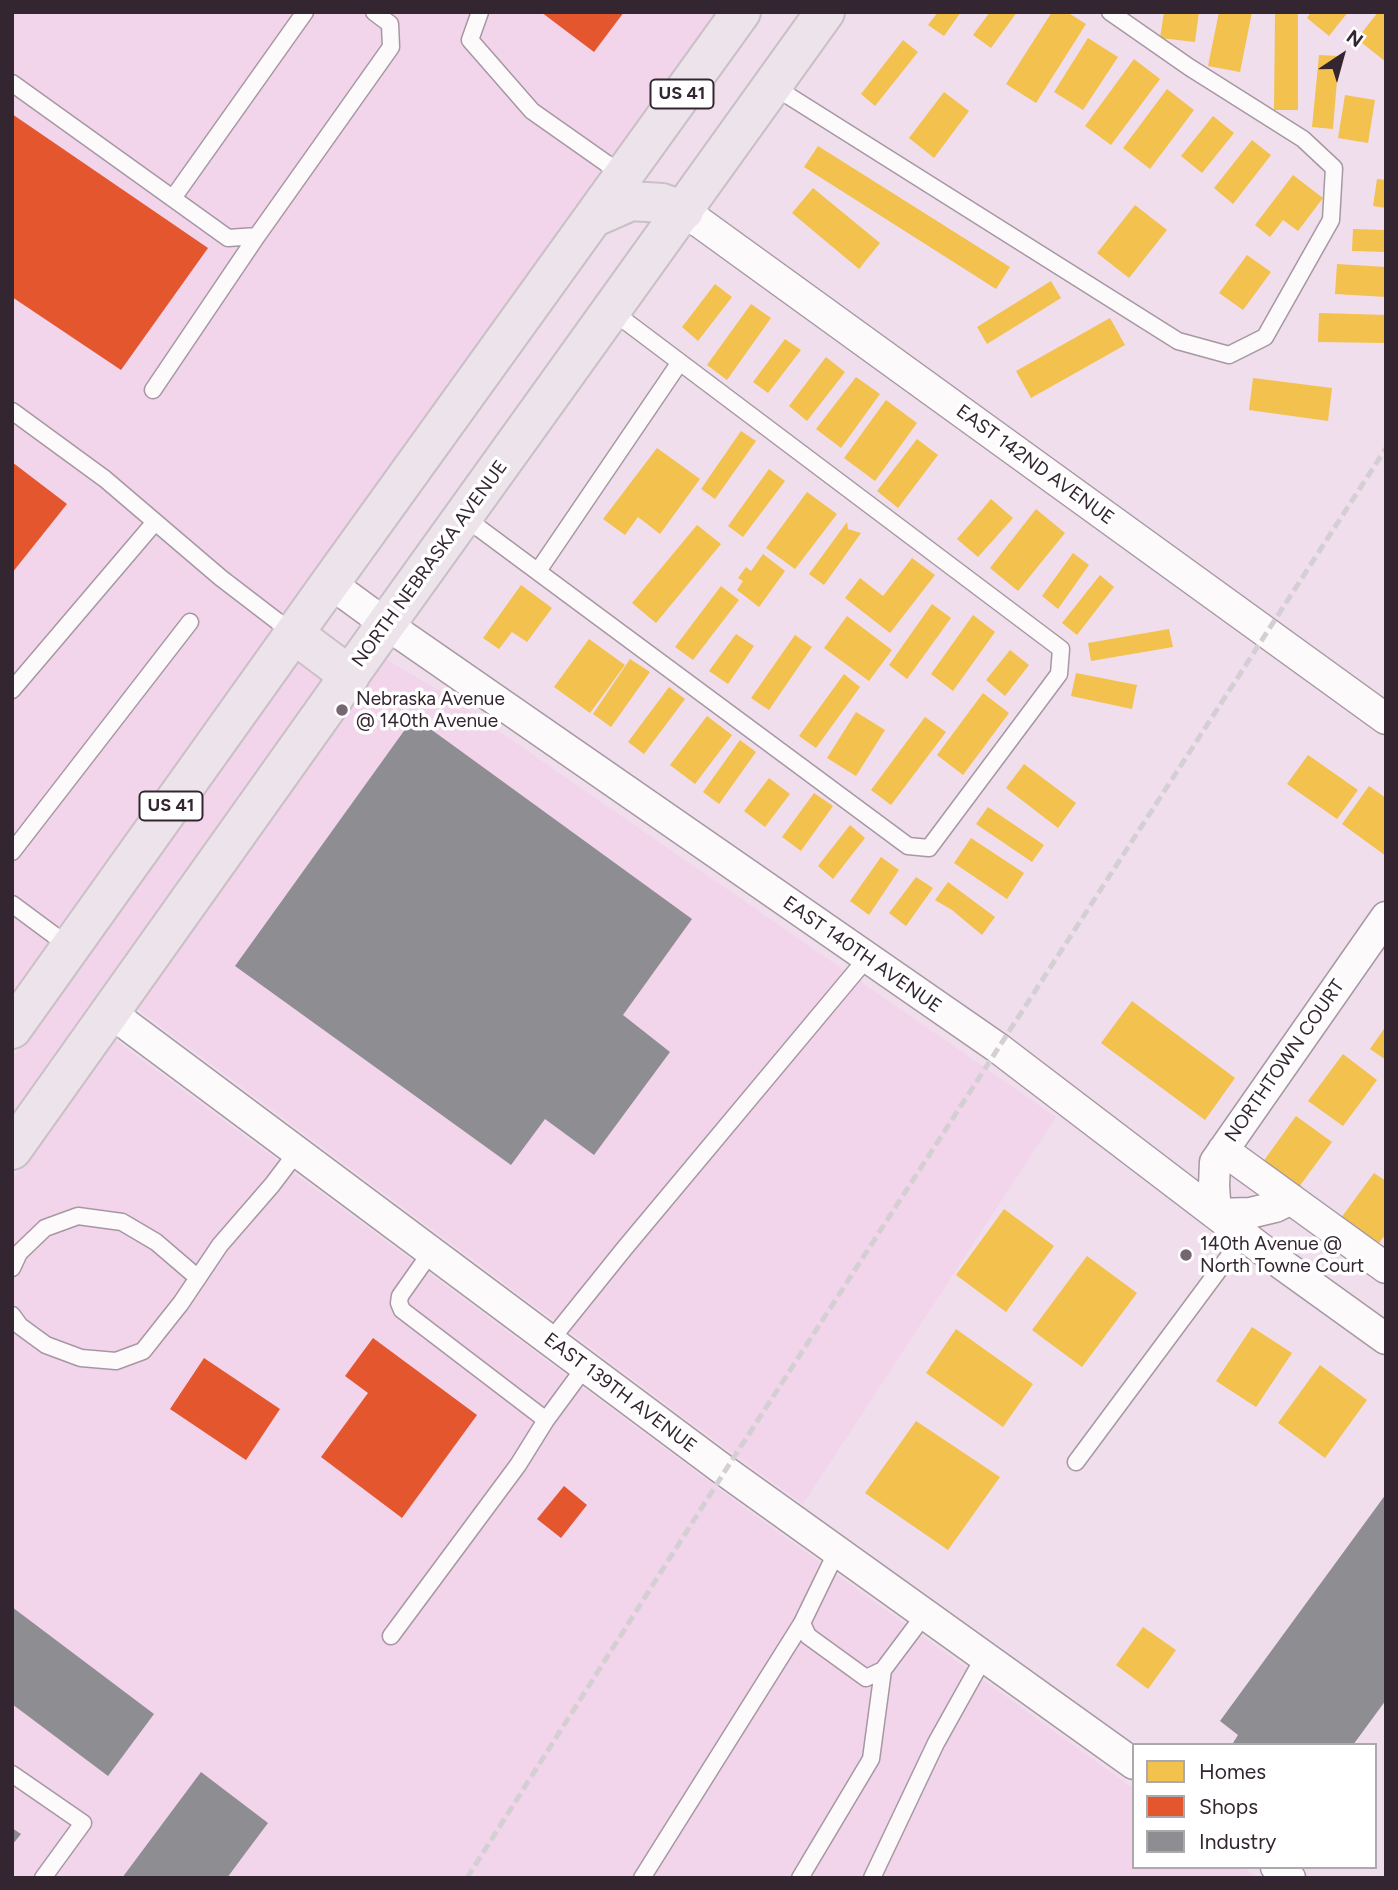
<!DOCTYPE html>
<html>
<head>
<meta charset="utf-8">
<style>
	body { margin:0 }
	#map { position:relative; width:1398px; height:1890px; overflow:hidden; background:#f0deec; font-family:Figtree,sans-serif }
	canvas { display:block }
	.frame { position:absolute; inset:0; border:14px solid #332630; pointer-events:none }
	.legend { position:absolute; left:1132px; top:1743px; width:245px; height:126px; box-sizing:border-box; background:#fff; border:2px solid #ada8ac; margin:0; padding:9px 12px; list-style:none; font-size:21px; color:#332630 }
	.legend li { display:flex; align-items:center; gap:14px; height:35px }
	.legend b { width:35px; border:2px solid #ada8ac }
	.north { position:absolute; left:1307px; top:21px; width:70px; height:70px; -webkit-text-stroke:5px #fff; paint-order:stroke; rotate:36deg; font-size:19px; font-weight:700; line-height:28px; text-align:center; color:#332630 }
	.north::after { content:''; display:block; margin:auto; width:24px; height:32px; background:#332630; clip-path:polygon(50% 0,100% 100%,50% 72%,0 100%) }
</style>
</head>
<body>
<div id="map">
<canvas width="1398" height="1890"></canvas>
<div class="frame"></div>
<ul class="legend">
<li><b style="height:19px;background:#f2c14e"></b>Homes</li>
<li><b style="height:19px;background:#e4572e"></b>Shops</li>
<li><b style="height:19px;background:#8d8d92"></b>Industry</li>
</ul>
<div class="north">N</div>
</div>
<script>
const ctx = document.querySelector('canvas').getContext('2d');
ctx.lineJoin = 'round';
function fillPath(path, color) {
  ctx.fillStyle = color;
  ctx.fill(path, 'evenodd');
}
function toPath(rows) {
  const path = new Path2D();
  for (const r of rows) {
    path.moveTo(r[0], r[1]);
    for (let i = 2; i < r.length; i += 2) path.lineTo(r[i], r[i + 1]);
  }
  return path;
}
function stroke(path, color, width, dash) {
  ctx.strokeStyle = color;
  ctx.lineWidth = width;
  ctx.lineCap = dash ? 'butt' : 'round';
  ctx.setLineDash(dash || []);
  ctx.stroke(path);
}
function write(font, color, halo, rows, align = 'center') {
  ctx.font = font + ' Figtree,sans-serif';
  ctx.lineWidth = 7;
  ctx.setLineDash([]);
  ctx.textBaseline = 'middle';
  ctx.strokeStyle = halo;
  ctx.fillStyle = color;
  for (const [text, x, y, turn = 0] of rows) {
    ctx.save();
    ctx.translate(x, y);
    ctx.rotate((+turn || 0) * Math.PI / 180);
    ctx.textAlign = isNaN(turn) ? turn : align;
    if (halo) ctx.strokeText(text, 0, 0);
    ctx.fillText(text, 0, 0);
    ctx.restore();
  }
}
fillPath(toPath([
	[12,12,720,12,584,202,573,207,575,215,12,999],
	[384,658,445,694,1056,1117,803,1504,736,1456,136,1008],
	[296,659,325,681,12,1121,12,1058],
	[114,1039,750,1512,1134,1789,1134,1867,1243,1867,1257,1878,12,1878,12,1180]
]), '#f2d4eb');
fillPath(toPath([
	[938,12,961,12,944,36,928,25],
	[990,12,1017,12,991,48,973,35],
	[1052,12,1067,12,1086,24,1036,103,1006,84],
	[1164,12,1199,12,1195,42,1160,38],
	[1219,12,1252,12,1240,72,1208,66],
	[1311,12,1348,12,1329,36,1307,18],
	[1378,12,1386,12,1386,62,1357,39],
	[1275,13,1298,14,1298,110,1274,110],
	[1088,38,1118,57,1083,110,1054,92],
	[903,40,918,52,875,106,861,94],
	[1319,55,1339,56,1333,129,1312,127],
	[1134,59,1160,79,1111,145,1085,126],
	[1167,89,1194,110,1150,169,1123,148],
	[944,92,969,111,934,158,909,138],
	[1345,95,1375,100,1368,143,1338,138],
	[1213,116,1234,133,1202,173,1181,156],
	[1252,140,1271,155,1233,204,1214,188],
	[818,146,1010,267,996,289,804,167],
	[1293,175,1323,198,1298,231,1283,220,1270,237,1255,225],
	[1377,179,1386,180,1386,208,1373,206],
	[813,188,880,243,859,269,792,213],
	[1135,205,1167,230,1129,278,1097,253],
	[1353,229,1386,230,1386,252,1352,251],
	[1247,255,1271,272,1243,310,1219,293],
	[1337,264,1386,267,1386,297,1335,294],
	[1051,281,1061,298,987,344,977,327],
	[715,284,732,297,698,341,682,327],
	[751,304,771,318,727,380,707,365],
	[1319,313,1386,315,1386,343,1318,342],
	[1110,318,1125,345,1031,398,1016,371],
	[785,339,801,350,768,393,753,382],
	[826,357,845,372,807,421,789,406],
	[856,377,880,394,841,448,816,429],
	[1253,378,1332,388,1328,421,1249,410],
	[886,400,917,423,875,481,844,458],
	[741,431,756,441,715,499,701,489],
	[917,439,938,455,898,508,877,491],
	[657,448,700,479,660,534,638,517,625,535,603,519],
	[769,469,785,481,743,537,728,526],
	[807,492,837,514,795,569,766,548],
	[991,499,1013,518,978,557,957,539],
	[1036,509,1065,533,1018,591,990,568],
	[847,522,848,529,861,533,824,585,809,574],
	[697,525,721,544,656,623,632,603],
	[1073,553,1089,565,1058,609,1042,596],
	[763,554,785,571,759,607,737,590,743,581,738,578,746,567,751,571],
	[912,558,935,575,890,633,845,598,860,578,883,596],
	[1100,575,1114,587,1077,635,1062,623],
	[521,585,552,608,527,642,512,632,499,649,483,638],
	[721,586,739,600,693,660,675,647],
	[932,604,951,618,907,679,889,665],
	[973,615,995,632,953,691,931,674],
	[847,616,892,650,869,681,824,648],
	[1169,629,1173,647,1091,661,1088,643],
	[736,634,754,646,728,684,709,671],
	[795,635,812,647,769,710,751,698],
	[589,639,625,665,590,713,554,687],
	[1010,650,1029,665,1005,696,986,680],
	[630,659,650,672,611,727,593,714],
	[1076,673,1137,685,1132,709,1071,696],
	[844,674,860,687,816,748,799,736],
	[669,687,685,699,644,754,628,742],
	[983,693,1009,713,963,775,937,755],
	[856,712,885,730,856,776,827,758],
	[707,716,732,735,695,784,670,765],
	[925,717,946,732,891,805,871,790],
	[740,740,756,752,719,804,703,792],
	[1308,755,1358,790,1337,819,1287,784],
	[1024,764,1076,803,1058,828,1006,788],
	[769,778,790,794,765,827,744,811],
	[1369,786,1386,798,1386,856,1342,824],
	[814,793,833,806,801,851,782,837],
	[988,807,1044,845,1032,862,976,824],
	[850,825,865,838,833,879,818,866],
	[971,838,1024,873,1007,899,954,863],
	[881,857,899,870,869,915,850,901],
	[916,877,933,888,906,926,889,913],
	[948,882,995,917,982,935,952,910,935,900],
	[1132,1001,1235,1078,1205,1120,1101,1043],
	[1386,1026,1386,1060,1370,1049],
	[1343,1054,1377,1080,1343,1126,1308,1101],
	[1296,1116,1332,1142,1296,1191,1260,1166],
	[1374,1173,1386,1181,1386,1234,1375,1248,1338,1222],
	[1004,1209,1054,1246,1006,1312,956,1275],
	[1087,1256,1137,1293,1082,1367,1032,1330],
	[1252,1327,1292,1353,1256,1407,1216,1381],
	[956,1329,1033,1384,1003,1427,926,1373],
	[1320,1365,1367,1400,1325,1458,1278,1423],
	[916,1421,1000,1477,948,1550,865,1493],
	[1143,1627,1176,1650,1148,1689,1116,1665]
]), '#f2c14e');
fillPath(toPath([
	[541,12,624,12,594,52],
	[12,114,208,248,121,370,12,297],
	[12,462,67,504,12,573],
	[373,1338,477,1415,402,1518,321,1457,368,1393,345,1376],
	[204,1358,280,1409,246,1460,170,1409],
	[564,1486,587,1505,561,1538,537,1519]
]), '#e4572e');
fillPath(toPath([
	[414,717,692,919,623,1015,670,1052,594,1155,545,1119,511,1165,235,966],
	[1386,1494,1386,1700,1353,1745,1234,1745,1233,1743,1238,1735,1220,1721],
	[12,1607,154,1714,108,1776,12,1704],
	[201,1772,268,1823,244,1855,227,1878,122,1878],
	[12,1828,21,1834,12,1845]
]), '#8d8d92');
const lane = toPath([
	[480,12,470,40,532,111,623,175],
	[12,83,228,238,257,236,391,47,390,24,374,12],
	[773,86,1178,341,1229,355,1265,337,1331,220,1334,168,1303,139,1189,67,1110,12],
	[173,198,305,12],
	[153,390,257,236],
	[12,411,105,479,221,578,294,634],
	[464,517,908,846,929,848,1059,674,1061,649,612,311],
	[538,571,680,362],
	[12,690,155,522],
	[12,852,190,622],
	[12,904,70,947],
	[431,1252,400,1296,399,1303,402,1310,546,1420,585,1367],
	[12,1268,19,1253,45,1228,78,1216,122,1222,156,1242,198,1278],
	[12,1315,20,1326,46,1345,81,1358,116,1361,143,1351,181,1303,220,1245,272,1185,297,1152],
	[550,1341,624,1249,867,958],
	[1076,1462,1244,1236],
	[837,1551,802,1623,808,1636,866,1678,883,1670,925,1614],
	[391,1636,518,1465,546,1420],
	[12,1774,83,1823,43,1878],
	[642,1878,802,1623],
	[800,1878,871,1759,883,1670],
	[872,1878,936,1743,984,1657]
]);
const street = toPath([
	[684,211,1386,719],
	[330,583,386,624,998,1048,1272,1257,1386,1339],
	[111,1013,725,1471,1134,1764],
	[1223,1150,1386,1268],
	[1291,1199,1275,1207,1250,1213,1216,1214,1214,1186,1215,1162,1386,917],
	[1276,1867,1290,1878]
]);
const primary = toPath([
	[595,217,631,201,662,203,684,211],
	[294,634,350,676],
	[12,1029,330,583,741,12],
	[12,1150,386,624,825,12]
]);
stroke(lane, '#a698a2', 19);
stroke(street, '#a698a2', 33);
stroke(primary, '#c9c0c6', 42);
stroke(lane, '#fdfafc', 16);
stroke(street, '#fdfafc', 30);
stroke(primary, '#ede4eb', 38);
stroke(toPath([
	[467,1878,725,1471,1386,448]
]), '#d4cfd2', 5, [10, 5]);
for (const [x, y, r, color] of [
	[342,710,7,"#756672"],
	[1186,1255,7,"#756672"]
]) {
  const dot = new Path2D();
  dot.arc(x, y, r, 0, 2 * Math.PI);
  ctx.fillStyle = color;
  ctx.fill(dot);
  stroke(dot, '#fff', 2.5);
}
for (const [x, y, w] of [
	[682,94,63],
	[171,806,63]
]) {
  const box = new Path2D();
  box.roundRect(x - w / 2, y - 14.5, w, 29, 5);
  ctx.fillStyle = '#fff';
  ctx.fill(box);
  stroke(box, '#332630', 2);
}
write('bold 18px', '#332630', null, [
	["US 41",682,94],
	["US 41",171,806]
]);
write('19px', '#332630', '#fff', [
	["EAST 142ND AVENUE",1035,465,36],
	["NORTH NEBRASKA AVENUE",430,564,-54],
	["EAST 140TH AVENUE",862,955,35],
	["NORTHTOWN COURT",1285,1061,-55],
	["EAST 139TH AVENUE",620,1393,37]
]);
write('19px', '#332630', '#fff', [
	["Nebraska Avenue",356,699],
	["@ 140th Avenue",356,721],
	["140th Avenue @",1200,1244],
	["North Towne Court",1200,1266]
], 'left');
</script>
</body>
</html>
